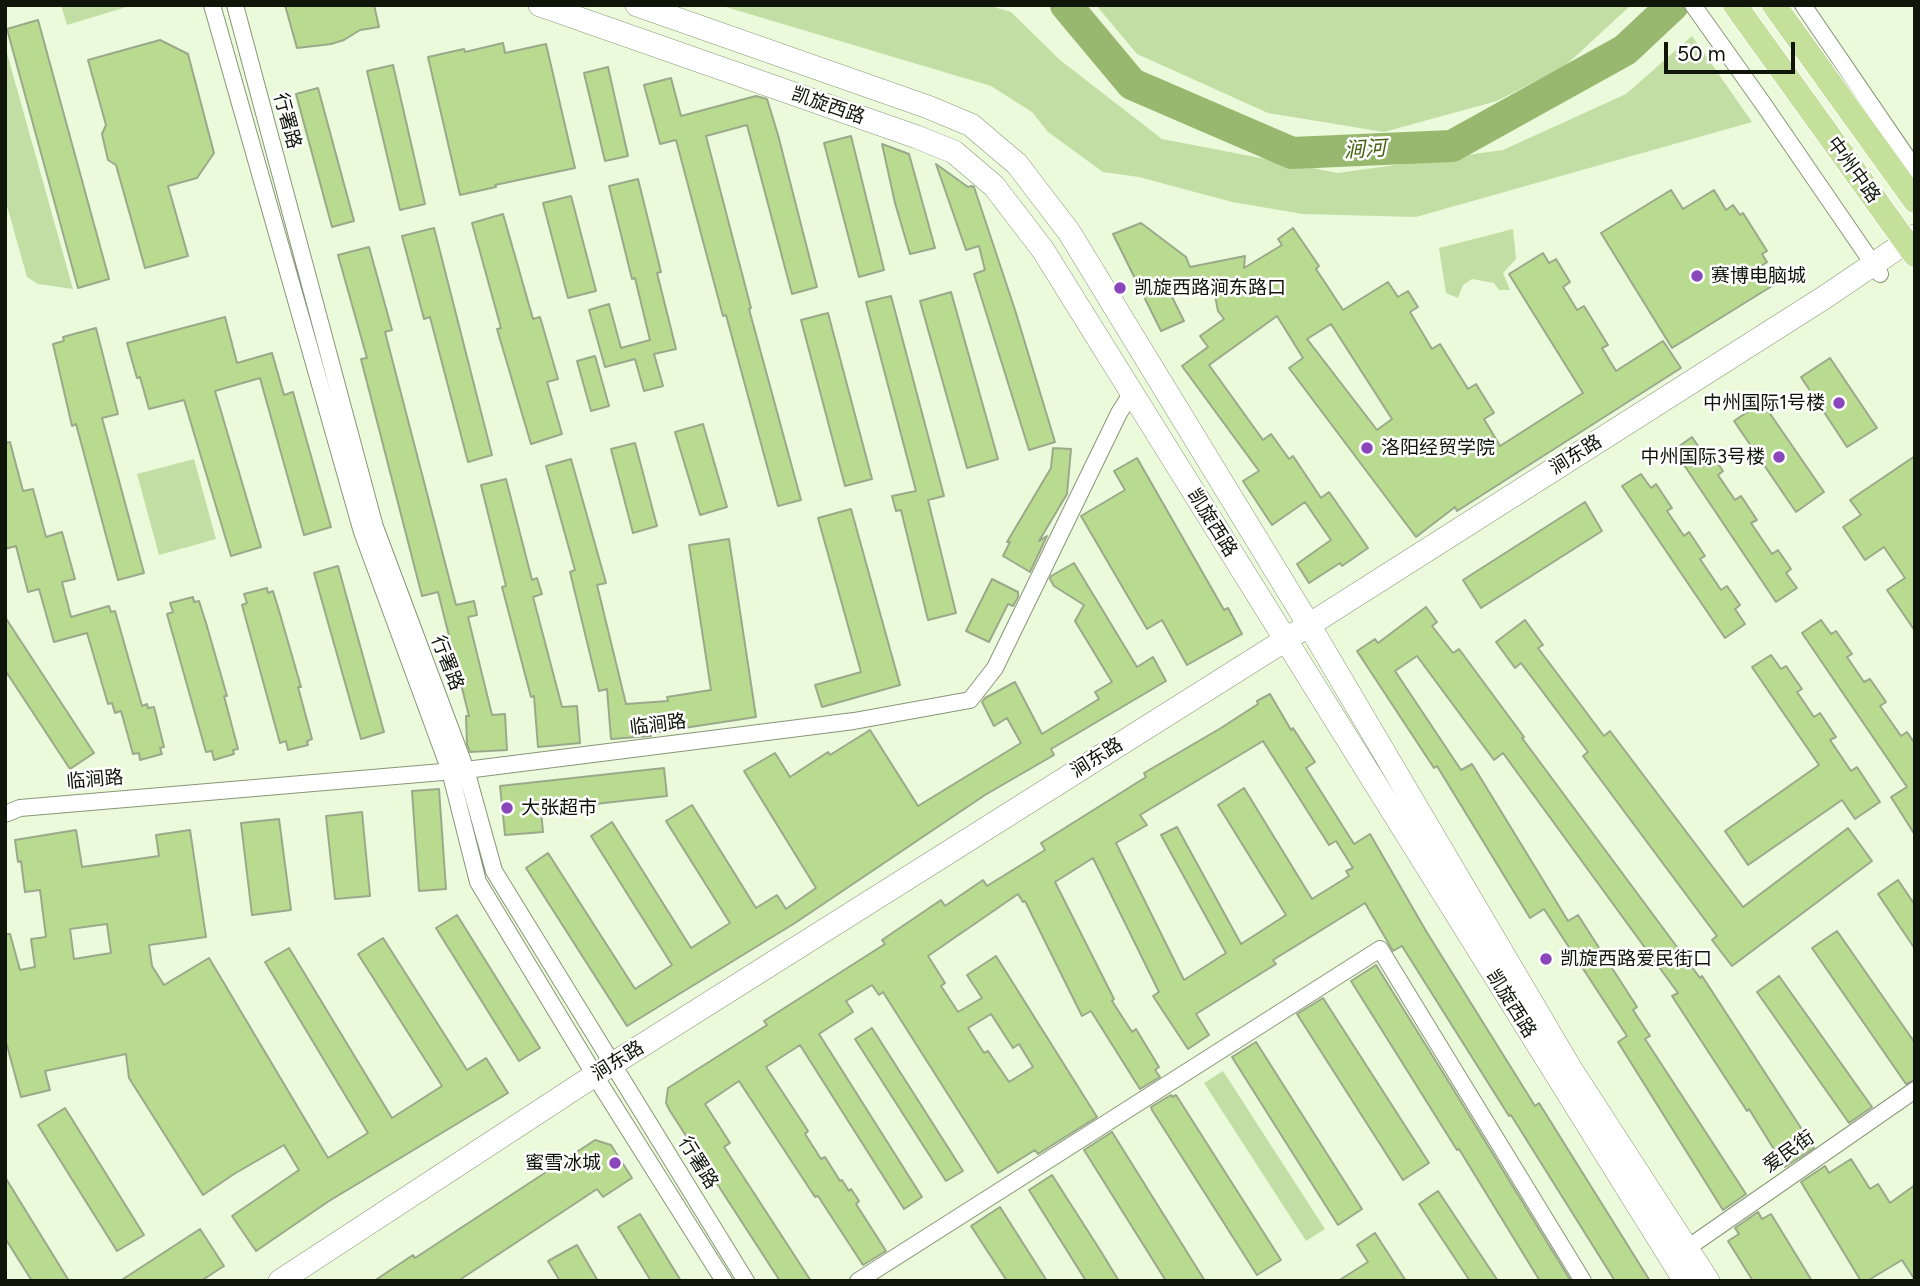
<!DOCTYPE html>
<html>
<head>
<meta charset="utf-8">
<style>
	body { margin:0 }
	#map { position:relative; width:1920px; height:1286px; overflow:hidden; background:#ebfada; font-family:Figtree,sans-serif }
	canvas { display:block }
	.frame { position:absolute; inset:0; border:7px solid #10150a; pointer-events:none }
	.scale { position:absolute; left:1664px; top:42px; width:131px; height:32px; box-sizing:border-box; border:4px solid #10150a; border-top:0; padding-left:9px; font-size:21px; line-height:24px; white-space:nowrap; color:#10150a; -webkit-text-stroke:5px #fff; paint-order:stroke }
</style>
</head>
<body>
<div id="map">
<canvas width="1920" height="1286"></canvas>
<div class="frame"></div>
<div class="scale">50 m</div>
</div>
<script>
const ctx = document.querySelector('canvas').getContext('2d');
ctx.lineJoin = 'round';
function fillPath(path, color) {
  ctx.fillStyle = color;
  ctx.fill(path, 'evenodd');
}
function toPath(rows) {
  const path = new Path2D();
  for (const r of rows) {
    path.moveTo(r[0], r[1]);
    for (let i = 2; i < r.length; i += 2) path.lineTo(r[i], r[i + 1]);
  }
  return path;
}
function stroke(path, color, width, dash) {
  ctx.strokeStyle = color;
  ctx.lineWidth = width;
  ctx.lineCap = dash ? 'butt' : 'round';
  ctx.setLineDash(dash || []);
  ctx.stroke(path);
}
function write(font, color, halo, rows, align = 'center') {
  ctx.font = font + ' Figtree,"Noto Sans SC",sans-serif';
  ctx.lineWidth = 5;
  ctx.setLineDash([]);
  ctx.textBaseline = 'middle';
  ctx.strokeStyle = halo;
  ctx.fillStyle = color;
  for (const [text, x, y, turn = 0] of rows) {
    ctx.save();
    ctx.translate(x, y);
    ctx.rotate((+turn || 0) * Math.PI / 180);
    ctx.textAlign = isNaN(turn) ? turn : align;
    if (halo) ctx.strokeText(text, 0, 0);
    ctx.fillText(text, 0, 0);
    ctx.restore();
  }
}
fillPath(toPath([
	[61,5,133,5,67,25],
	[719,5,987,5,1011,12,1060,60,1162,139,1338,173,1503,150,1626,94,1692,36,1752,122,1416,217,1303,214,1232,202,1139,177,1103,172,1048,132,1032,112,991,86],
	[1096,5,1332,6,1631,5,1565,66,1497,101,1384,132,1268,113,1137,54],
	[5,46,73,289,38,284,27,277,5,199],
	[1513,229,1516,259,1503,273,1510,290,1499,290,1494,283,1472,279,1463,285,1458,298,1446,293,1439,248],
	[194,459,216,539,159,555,137,474],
	[1223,1071,1325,1229,1306,1241,1204,1083]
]), '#c3dea4');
stroke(toPath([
	[1066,5,1132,84,1292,153,1452,146,1625,50,1673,5]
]), '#98b86f', 32);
const building = toPath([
	[285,5,374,5,379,27,360,30,344,40,331,44,297,48,285,5],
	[38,20,109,279,78,288,7,29,38,20],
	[160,40,188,54,214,153,197,178,168,186,188,256,145,268,116,165,108,160,102,134,106,125,88,60,160,40],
	[503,43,505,53,546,44,575,168,495,185,496,187,460,195,428,57,464,49,465,52,503,43],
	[393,65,425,204,400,210,367,71,393,65],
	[608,67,628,156,605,161,584,73,608,67],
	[671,78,681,116,756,96,767,99,778,135,817,287,792,294,747,125,706,136,751,308,749,309,801,500,778,506,726,315,723,316,676,140,660,144,644,85,671,78],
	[318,88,354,221,332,227,296,94,318,88],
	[851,136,884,270,859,277,824,143,851,136],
	[882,144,909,154,935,248,910,254,895,203,882,144],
	[936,164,968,187,972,186,974,187,1015,310,1055,442,1029,450,974,274,985,270,979,246,966,250,936,164],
	[638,179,661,272,657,273,676,349,654,354,663,386,644,391,635,359,605,367,589,310,609,304,621,348,650,340,635,278,632,279,609,186,638,179],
	[1671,190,1683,209,1714,190,1726,210,1733,205,1740,215,1743,213,1767,251,1762,254,1767,262,1760,267,1772,286,1672,348,1601,233,1671,190],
	[571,196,596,291,568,298,543,203,571,196],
	[503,214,533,319,540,317,558,379,547,382,562,434,531,444,497,329,501,328,472,223,503,214],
	[1141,223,1186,257,1190,267,1245,256,1244,268,1282,245,1278,239,1293,228,1319,266,1316,269,1343,310,1388,282,1398,297,1408,291,1418,307,1410,312,1432,349,1440,344,1468,389,1476,384,1494,413,1484,419,1500,446,1583,393,1509,274,1543,253,1549,263,1556,259,1570,282,1563,287,1577,310,1584,306,1608,345,1602,348,1616,371,1663,341,1681,368,1457,511,1455,507,1416,537,1289,368,1303,358,1277,316,1209,365,1263,440,1271,434,1289,459,1293,456,1321,498,1329,492,1368,548,1342,566,1340,563,1309,583,1297,564,1331,540,1305,502,1272,525,1243,481,1259,471,1182,366,1208,347,1200,336,1224,319,1218,311,1212,280,1172,297,1184,321,1161,331,1113,234,1141,223],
	[1331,324,1392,419,1377,430,1307,339,1331,324],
	[434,228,492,455,468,462,430,317,424,319,402,236,434,228],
	[369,247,392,330,385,332,456,605,474,601,477,615,468,617,492,715,505,714,507,750,470,752,467,744,466,716,469,716,438,592,422,596,361,359,367,358,338,255,369,247],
	[951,292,998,459,967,468,920,301,951,292],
	[891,296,944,496,928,500,956,613,928,620,901,510,896,511,892,496,916,491,866,302,891,296],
	[828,313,872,479,845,486,801,320,828,313],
	[225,317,237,363,272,353,284,395,293,392,331,527,304,535,260,378,215,391,261,547,231,556,184,400,149,409,140,377,137,378,127,343,225,317],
	[96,328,118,414,102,418,144,573,118,580,76,424,72,426,53,344,64,341,63,337,96,328],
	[595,356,609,406,591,411,577,361,595,356],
	[1830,358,1877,428,1847,447,1801,377,1830,358],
	[1762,402,1824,492,1796,512,1734,421,1762,402],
	[703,424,727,507,700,515,675,432,703,424],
	[1692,437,1702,452,1707,448,1723,471,1718,475,1735,500,1741,496,1757,520,1751,523,1772,554,1778,550,1791,569,1786,573,1797,588,1776,602,1674,450,1692,437],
	[10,442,23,491,33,489,46,537,62,532,75,579,62,582,71,617,109,606,111,612,115,611,142,706,147,704,148,708,154,707,164,747,160,748,162,754,140,760,139,753,133,754,121,711,115,713,112,703,108,704,87,633,54,642,39,589,28,592,16,546,5,549,5,443,10,442],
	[635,443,657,526,633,533,611,449,635,443],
	[1053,448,1071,449,1067,494,1039,541,1047,536,1030,572,1003,556,1010,542,1007,542,1051,468,1053,448],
	[1915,456,1915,631,1887,590,1905,578,1884,547,1865,560,1843,527,1861,515,1850,500,1915,456],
	[1137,458,1224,610,1228,608,1242,634,1187,665,1162,620,1147,629,1081,516,1125,490,1114,471,1137,458],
	[571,459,606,583,597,585,626,704,668,701,667,697,711,690,689,545,729,539,756,717,651,733,651,736,611,739,607,689,599,691,570,572,575,570,546,466,571,459],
	[1641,474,1651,488,1656,484,1672,508,1667,511,1684,536,1689,532,1705,556,1700,559,1721,590,1727,586,1740,605,1735,609,1745,624,1725,638,1622,486,1641,474],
	[506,479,532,580,537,578,542,594,533,597,562,707,577,706,580,743,538,747,534,696,531,697,502,587,506,586,481,485,506,479],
	[1585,502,1602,531,1481,608,1463,580,1585,502],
	[851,509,900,685,822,707,815,685,861,672,818,518,851,509],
	[1074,563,1137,667,1153,657,1166,681,1051,749,1054,755,985,795,795,923,627,1026,526,868,548,853,635,989,672,965,591,836,612,822,691,948,730,923,666,821,692,805,756,908,777,895,786,909,816,888,744,771,775,753,790,777,828,752,830,755,870,730,918,806,1021,743,1007,718,994,726,982,702,985,698,1015,682,1042,734,1099,699,1095,692,1112,682,1075,621,1084,605,1054,586,1050,579,1051,576,1074,563],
	[338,566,384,732,361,739,314,573,338,566],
	[992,579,1018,592,1018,597,1013,606,1008,604,989,642,966,631,992,579],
	[267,588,268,593,273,591,280,614,301,687,298,687,312,739,307,741,308,745,288,750,286,741,280,743,242,605,247,603,244,594,267,588],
	[193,597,194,602,199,601,206,623,227,696,224,696,238,749,233,750,234,754,214,760,212,751,206,752,167,614,173,612,170,603,193,597],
	[1426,607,1437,622,1432,626,1453,653,1459,649,1524,737,1522,738,1700,978,1702,976,1814,1148,1785,1167,1749,1109,1747,1111,1672,996,1678,993,1503,753,1494,760,1417,656,1395,671,1461,770,1472,764,1568,921,1578,915,1637,1007,1633,1010,1650,1036,1645,1039,1746,1194,1723,1210,1618,1042,1627,1036,1544,909,1530,918,1437,766,1434,768,1357,651,1375,639,1378,643,1426,607],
	[5,617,94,753,70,769,5,670,5,617],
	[1525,620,1543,645,1538,648,1604,736,1610,731,1743,907,1848,828,1872,861,1732,966,1712,940,1717,936,1583,756,1588,752,1521,663,1515,668,1496,642,1525,620],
	[1821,620,1831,634,1836,631,1852,654,1847,657,1864,682,1870,679,1886,702,1880,706,1901,736,1907,732,1915,744,1915,835,1891,797,1907,787,1802,633,1821,620],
	[1771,655,1781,669,1786,666,1802,689,1797,692,1814,717,1820,713,1836,737,1830,740,1851,771,1857,767,1880,802,1855,819,1842,800,1748,865,1725,831,1819,765,1752,667,1771,655],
	[1270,694,1291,730,1293,728,1315,762,1306,768,1354,844,1370,834,1426,931,1535,1106,1539,1103,1650,1281,1615,1281,1511,1115,1509,1116,1402,946,1393,951,1365,903,1273,960,1276,964,1196,1014,1209,1035,1188,1049,1153,996,1159,992,1093,858,1055,882,1114,999,1112,1001,1132,1032,1136,1029,1159,1067,1155,1070,1160,1077,1140,1089,1091,1011,1082,1016,1025,901,1023,902,1018,894,928,956,945,983,941,986,958,1012,982,998,967,975,996,956,1097,1117,1038,1154,1035,1150,998,1173,883,992,879,995,872,985,846,1001,853,1012,819,1034,922,1197,904,1209,800,1045,766,1067,808,1131,805,1134,821,1159,825,1157,840,1181,842,1180,849,1191,851,1189,859,1201,856,1204,886,1251,863,1265,818,1196,815,1197,739,1081,705,1104,730,1143,724,1147,811,1281,780,1281,670,1111,666,1103,668,1088,767,1025,764,1021,885,944,882,940,941,900,945,906,983,880,987,886,1045,850,1041,843,1146,777,1144,773,1221,728,1258,704,1257,701,1270,694],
	[1263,741,1329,845,1336,841,1353,868,1346,871,1349,876,1312,899,1244,788,1218,805,1286,915,1241,944,1177,827,1161,835,1226,953,1184,980,1116,843,1147,825,1140,815,1263,741],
	[991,1014,1013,1048,1019,1044,1033,1067,1009,1082,988,1051,984,1053,968,1028,991,1014],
	[664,768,667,796,541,810,543,832,505,835,500,786,664,768],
	[439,789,446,889,419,891,412,791,439,789],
	[362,812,370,896,335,899,326,816,362,812],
	[279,819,291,910,252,915,241,823,279,819],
	[76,830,82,867,159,856,156,835,190,830,206,937,149,945,152,966,164,985,209,958,328,1158,368,1133,265,962,289,948,392,1118,442,1086,358,954,383,938,467,1070,486,1058,508,1093,329,1201,256,1251,232,1216,299,1170,284,1145,234,1174,203,1195,129,1078,126,1054,45,1071,50,1090,21,1097,5,1038,5,934,10,934,20,970,35,967,31,939,46,937,40,890,25,892,21,861,18,862,15,840,76,830],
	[107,924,111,953,74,959,70,929,107,924],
	[1898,880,1915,905,1915,949,1878,894,1898,880],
	[457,915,540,1048,519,1061,436,928,457,915],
	[1837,931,1915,1043,1915,1080,1906,1084,1812,948,1837,931],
	[1376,965,1450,1084,1571,1281,1540,1281,1459,1149,1457,1150,1351,981,1376,965],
	[1779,976,1872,1107,1849,1123,1757,992,1779,976],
	[1323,998,1429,1163,1403,1180,1297,1014,1323,998],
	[872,1028,963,1171,946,1181,855,1039,872,1028],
	[1256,1042,1362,1209,1338,1225,1232,1057,1256,1042],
	[1171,1095,1172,1097,1176,1095,1281,1260,1257,1275,1152,1110,1151,1107,1171,1095],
	[65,1108,144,1235,117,1251,38,1125,65,1108],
	[1112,1132,1205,1281,1166,1281,1084,1150,1112,1132],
	[595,1140,611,1145,632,1178,603,1197,597,1189,458,1281,374,1281,413,1255,415,1258,595,1140],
	[1851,1159,1870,1189,1878,1184,1890,1203,1915,1185,1915,1280,1902,1260,1867,1281,1861,1281,1801,1182,1825,1166,1829,1173,1851,1159],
	[1052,1175,1100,1250,1119,1281,1086,1281,1076,1265,1029,1190,1052,1175],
	[5,1177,69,1281,32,1281,5,1238,5,1177],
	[1438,1191,1498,1281,1470,1281,1419,1204,1438,1191],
	[1000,1207,1026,1248,1047,1281,1007,1281,971,1226,1000,1207],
	[1758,1212,1762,1219,1771,1214,1812,1281,1753,1281,1728,1241,1739,1234,1735,1228,1758,1212],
	[640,1214,681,1281,651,1281,618,1227,640,1214],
	[200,1229,224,1266,201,1281,120,1281,200,1229],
	[1375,1233,1406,1281,1338,1281,1368,1262,1357,1245,1375,1233],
	[577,1245,598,1281,560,1281,548,1261,577,1245]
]);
fillPath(building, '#b9db90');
stroke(building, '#9ba98b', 2);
const street = toPath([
	[212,5,362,532,450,771,478,882,602,1087,724,1281],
	[235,5,375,527,466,770,494,871,746,1281],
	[1693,5,1764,105,1880,274],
	[1803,5,1915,169],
	[5,814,20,808,466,770,854,721,970,700,995,668,1119,413,1131,394],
	[1686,1249,1915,1090],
	[858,1281,1380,949,1583,1281]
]);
const secondary = toPath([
	[540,5,917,137,954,152,994,186,1043,250,1685,1281],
	[637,5,928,107,971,125,1017,164,1069,232,1309,625,1572,1071,1708,1281],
	[280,1281,595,1075,1309,625,1825,297,1915,236]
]);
const primary = toPath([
	[1735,5,1915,255],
	[1774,5,1915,201]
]);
stroke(street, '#889678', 18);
stroke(secondary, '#889678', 24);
stroke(primary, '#fff', 26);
stroke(street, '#fff', 16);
stroke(secondary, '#fff', 23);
stroke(primary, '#c4e09b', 24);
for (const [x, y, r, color] of [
	[1697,276,7,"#8a47bb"],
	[1120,288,7,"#8a47bb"],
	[1839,403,7,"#8a47bb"],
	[1367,448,7,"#8a47bb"],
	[1779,457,7,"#8a47bb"],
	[507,808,7,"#8a47bb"],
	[1546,959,7,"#8a47bb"],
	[615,1163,7,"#8a47bb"]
]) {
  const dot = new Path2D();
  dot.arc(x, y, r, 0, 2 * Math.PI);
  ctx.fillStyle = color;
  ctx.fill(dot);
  stroke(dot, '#fff', 2.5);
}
write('19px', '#10150a', '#fff', [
	["凯旋西路",828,106,19],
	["行署路",287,121,75],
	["中州中路",1853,170,54],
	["涧东路",1576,455,-32],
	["凯旋西路",1212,523,58],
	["行署路",447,663,69],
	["临涧路",658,725,-7],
	["涧东路",1097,758,-32],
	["临涧路",95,780,-5],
	["凯旋西路",1511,1004,58],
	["涧东路",618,1061,-32],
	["爱民街",1789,1152,-35],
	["行署路",698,1163,58]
]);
write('19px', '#10150a', '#fff', [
	["赛博电脑城",1711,276],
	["凯旋西路涧东路口",1134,288],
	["中州国际1号楼",1825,403,"right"],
	["洛阳经贸学院",1381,448],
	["中州国际3号楼",1765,457,"right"],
	["大张超市",521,808],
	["凯旋西路爱民街口",1560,959],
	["蜜雪冰城",601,1163,"right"]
], 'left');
write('italic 21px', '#446112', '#fff', [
	["涧河",1365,150,-3]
]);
</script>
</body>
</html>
